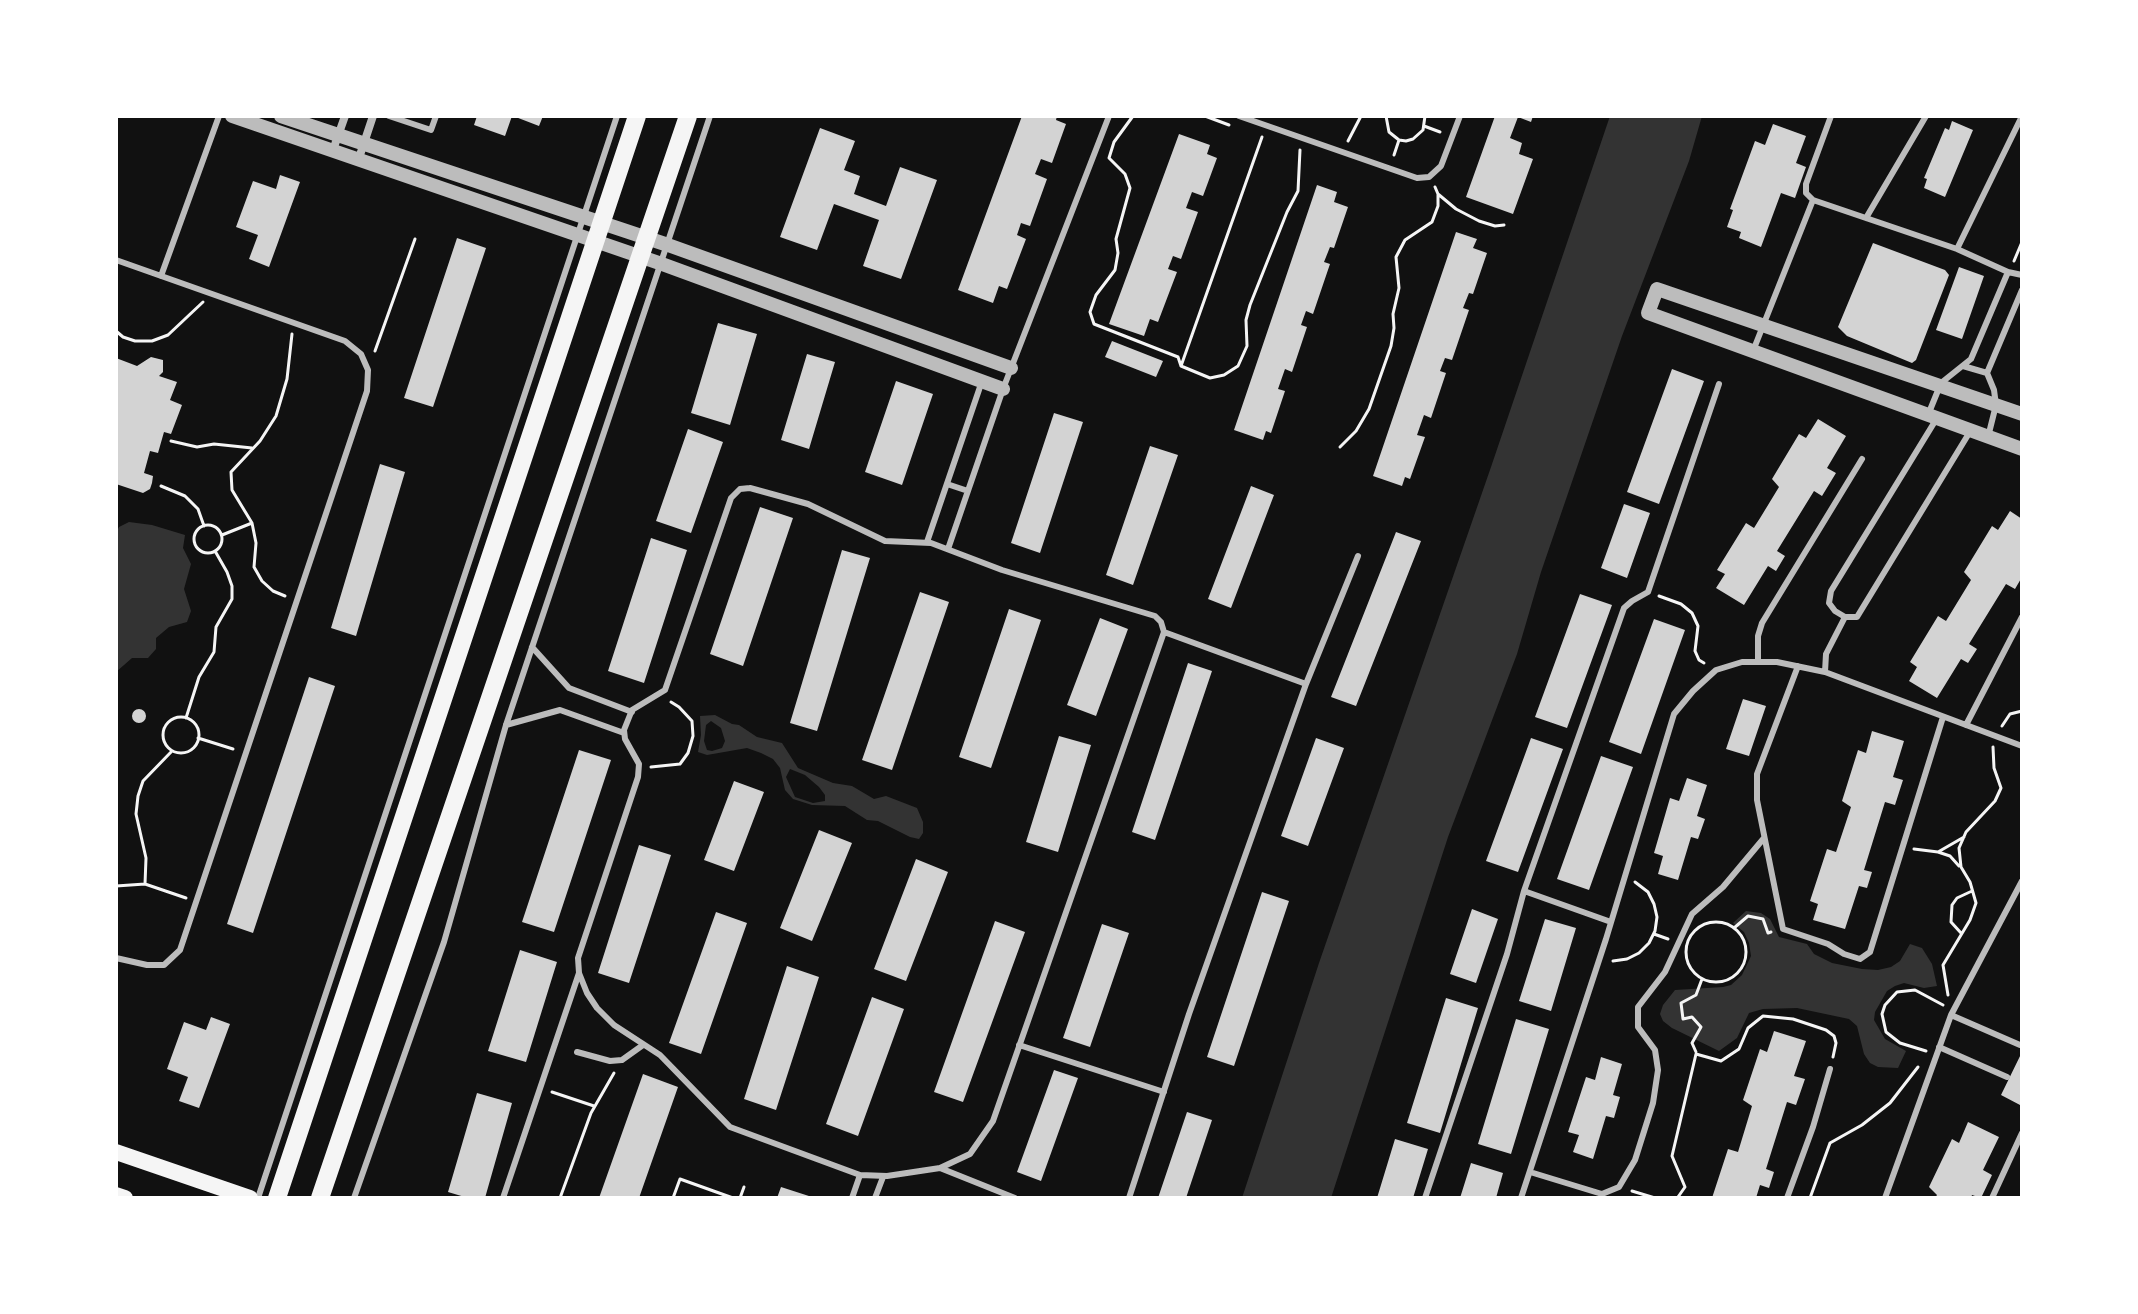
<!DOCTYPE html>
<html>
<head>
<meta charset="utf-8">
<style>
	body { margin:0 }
	#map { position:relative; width:2138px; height:1314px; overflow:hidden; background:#111; font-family:Montserrat,sans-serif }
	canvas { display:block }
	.frame { position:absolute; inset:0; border:118px solid #fff; pointer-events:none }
</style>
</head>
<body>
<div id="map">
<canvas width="2138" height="1314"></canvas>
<div class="frame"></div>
</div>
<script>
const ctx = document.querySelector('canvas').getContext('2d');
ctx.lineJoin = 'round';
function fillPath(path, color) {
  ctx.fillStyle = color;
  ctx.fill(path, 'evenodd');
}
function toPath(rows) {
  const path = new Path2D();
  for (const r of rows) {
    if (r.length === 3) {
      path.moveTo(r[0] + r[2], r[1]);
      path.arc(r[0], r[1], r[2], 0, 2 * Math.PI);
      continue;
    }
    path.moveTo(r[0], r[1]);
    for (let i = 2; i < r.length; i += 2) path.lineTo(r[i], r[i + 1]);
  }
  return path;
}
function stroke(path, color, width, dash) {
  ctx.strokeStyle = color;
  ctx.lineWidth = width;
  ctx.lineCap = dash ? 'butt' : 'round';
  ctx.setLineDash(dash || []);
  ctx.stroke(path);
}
fillPath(toPath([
	[1610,116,1702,116,1689,161,1622,336,1541,572,1517,654,1448,837,1331,1198,1242,1198,1319,963,1491,467],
	[129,522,152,525,185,535,183,548,191,564,184,589,191,611,187,622,169,627,156,638,156,649,148,658,132,658,116,672,116,533,119,527],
	[715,715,732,724,739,725,757,737,782,743,798,768,833,783,852,786,874,799,886,796,917,808,923,822,923,833,919,839,910,837,878,821,867,820,845,806,812,805,793,799,785,790,780,768,773,759,761,753,747,748,707,755,698,752,701,735,700,716],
	[711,721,721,728,725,741,722,748,712,751,707,750,704,741,706,725],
	[790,769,805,775,819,787,825,795,825,801,813,803,795,797,786,777],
	[1746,911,1761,913,1770,919,1779,937,1807,944,1814,954,1832,963,1862,969,1878,970,1891,967,1900,961,1910,944,1922,948,1932,964,1937,986,1924,988,1904,983,1895,986,1887,991,1875,1012,1874,1020,1885,1039,1906,1051,1898,1068,1878,1067,1870,1063,1864,1054,1857,1026,1849,1019,1797,1008,1763,1009,1749,1013,1737,1038,1719,1051,1672,1028,1663,1021,1660,1014,1663,1005,1675,990,1723,987,1731,985,1742,975,1751,956,1749,943,1744,932,1733,923]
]), '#333');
fillPath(toPath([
	[477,116,512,116,505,136,474,125],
	[513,116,543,116,539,126],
	[1022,116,1057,116,1056,120,1066,124,1052,163,1041,159,1035,174,1047,179,1030,226,1021,223,1017,235,1026,239,1007,289,999,286,993,303,958,290],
	[1495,116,1533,116,1531,122,1518,117,1510,138,1522,143,1519,154,1533,159,1513,214,1466,197],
	[1952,121,1973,130,1945,197,1924,188,1927,179,1924,178,1945,128,1949,130],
	[1773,124,1806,136,1796,163,1806,167,1795,198,1781,193,1761,247,1739,238,1741,232,1727,227,1733,210,1730,209,1755,141,1765,145],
	[820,128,855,141,844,170,860,176,854,194,886,206,900,167,937,180,901,279,863,266,879,220,834,204,817,250,780,237],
	[1179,134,1210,145,1207,154,1217,158,1203,196,1192,192,1186,208,1198,212,1181,259,1173,256,1168,269,1177,272,1158,322,1150,319,1144,336,1109,324],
	[280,175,300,182,269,267,249,259,258,235,236,227,253,181,276,189],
	[1317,185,1337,192,1334,202,1348,207,1334,248,1330,247,1324,262,1330,264,1313,314,1306,311,1301,325,1307,327,1292,372,1285,369,1278,389,1285,391,1271,433,1266,431,1263,440,1234,430],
	[1456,232,1477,239,1473,248,1487,253,1473,294,1469,293,1463,308,1469,310,1452,360,1445,358,1440,371,1446,373,1431,418,1424,415,1417,435,1425,437,1410,479,1405,477,1402,486,1373,476],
	[457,238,486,248,433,407,404,398],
	[1873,243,1945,270,1949,275,1916,360,1912,363,1847,336,1838,327],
	[1959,267,1984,276,1962,339,1936,330],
	[718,323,757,334,730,425,691,413],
	[1112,341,1163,361,1156,377,1105,357],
	[807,354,835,362,809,449,781,440],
	[151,357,163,360,163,372,159,376,177,382,170,400,182,405,171,434,164,432,158,453,150,451,144,473,153,476,152,483,150,489,143,493,116,484,116,358,137,366],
	[1672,369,1704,381,1659,504,1627,492],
	[896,381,933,394,902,485,865,472],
	[1054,413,1083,422,1040,553,1011,543],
	[1818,419,1846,436,1827,468,1836,473,1822,496,1814,491,1777,551,1785,556,1776,571,1768,566,1744,605,1716,588,1725,574,1717,570,1746,523,1754,528,1779,487,1772,479,1799,434,1806,438],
	[688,429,723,442,691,533,656,521],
	[1150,446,1178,455,1133,585,1106,575],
	[380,464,405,472,356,636,331,628],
	[1251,486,1274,495,1231,608,1208,599],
	[1624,504,1650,513,1627,578,1601,568],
	[760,507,793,518,743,666,710,654],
	[2010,511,2022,519,2022,556,2020,560,2022,562,2022,577,2015,589,2006,584,1969,644,1977,649,1968,663,1961,659,1937,698,1909,681,1917,667,1910,662,1938,616,1946,621,1971,580,1964,572,1992,526,1998,530],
	[1396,532,1421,541,1356,706,1331,697],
	[651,538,687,550,644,683,608,671],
	[842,550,870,558,817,731,790,723],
	[920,592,949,602,892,770,862,760],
	[1580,594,1612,605,1567,728,1535,717],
	[1009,609,1041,620,991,768,959,757],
	[1100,618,1128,629,1096,716,1067,705],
	[1654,619,1685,630,1641,754,1609,742],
	[1188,663,1212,671,1155,840,1132,832],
	[309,677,335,686,253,933,227,924],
	[1743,699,1766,706,1749,756,1726,749],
	[139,716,7],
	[1872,731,1904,741,1893,777,1903,780,1895,805,1885,802,1864,870,1872,872,1867,888,1859,886,1845,929,1813,920,1818,904,1810,901,1827,849,1836,852,1851,807,1842,801,1858,750,1866,753],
	[1059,736,1091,745,1058,852,1026,842],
	[1316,738,1344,748,1308,846,1281,836],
	[1531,738,1563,749,1518,872,1486,861],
	[579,750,611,760,554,932,522,922],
	[1601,756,1633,767,1589,890,1557,879],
	[1687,778,1707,785,1697,816,1705,819,1698,839,1691,837,1678,880,1658,874,1663,856,1654,853,1670,798,1679,801],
	[734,781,764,792,734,871,704,860],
	[819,830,852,843,812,941,780,928],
	[639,845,671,855,629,983,598,973],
	[916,859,948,872,906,981,874,969],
	[1262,892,1289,901,1234,1066,1207,1057],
	[1472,909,1498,919,1476,983,1450,974],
	[716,912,747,923,701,1054,669,1043],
	[1545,919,1576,928,1551,1011,1519,1001],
	[995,921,1025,932,963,1102,934,1092],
	[1102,924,1129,933,1090,1047,1063,1038],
	[520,950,557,962,526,1062,488,1051],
	[787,966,819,977,776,1110,744,1099],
	[872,997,904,1009,858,1136,826,1124],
	[1446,998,1478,1008,1440,1133,1407,1123],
	[211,1017,230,1024,199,1108,179,1101,188,1077,167,1069,184,1022,206,1030],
	[1516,1019,1549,1029,1511,1154,1478,1144],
	[1774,1031,1806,1041,1794,1076,1805,1079,1796,1105,1787,1102,1766,1169,1774,1172,1769,1188,1760,1185,1756,1198,1712,1198,1728,1149,1738,1152,1752,1106,1743,1100,1760,1049,1767,1052],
	[2022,1052,2022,1101,2020,1105,2001,1095],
	[1601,1057,1622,1064,1613,1095,1620,1097,1614,1118,1606,1116,1593,1159,1573,1152,1579,1135,1568,1132,1586,1077,1595,1080],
	[1054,1070,1078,1078,1041,1181,1017,1172],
	[643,1074,678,1087,639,1198,599,1198],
	[477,1093,512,1103,485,1198,468,1198,448,1192],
	[1187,1112,1212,1120,1186,1198,1158,1198],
	[1968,1122,1999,1137,1983,1170,1992,1175,1981,1198,1972,1195,1971,1198,1935,1198,1937,1195,1929,1187,1952,1139,1959,1143],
	[1395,1139,1428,1149,1413,1198,1377,1198],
	[1471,1163,1503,1173,1496,1198,1460,1198],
	[781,1187,812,1197,812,1198,777,1198]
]), '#d3d3d3');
stroke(toPath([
	[1133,116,1114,142,1109,158,1125,174,1130,188,1116,239,1118,253,1115,270,1096,295,1090,312,1094,324,1178,357,1181,366,1210,378,1224,375,1238,366,1247,346,1246,320,1250,305,1287,212,1298,191,1300,150],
	[1205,116,1229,125],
	[1386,116,1389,132,1399,140,1406,141,1413,139,1423,130,1425,116],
	[1424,126,1440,132],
	[1348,141,1361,116],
	[1394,155,1399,140],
	[1438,194,1456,209,1479,221,1495,226,1504,225],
	[2014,261,2022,242],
	[116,331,123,337,135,341,152,341,168,335,203,302],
	[375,351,415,239],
	[1181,366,1262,137],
	[171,441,197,447,214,444,252,448],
	[1340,447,1356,431,1369,409,1391,346,1394,328,1393,314,1399,288,1396,257,1405,240,1432,222,1438,206,1438,194,1435,187],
	[161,486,185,496,198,509,204,526],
	[208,539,14],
	[222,535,252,523],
	[285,596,273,591,262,581,254,567,256,543,252,523,232,490,231,472,260,441,276,416,287,379,292,334],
	[1659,596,1681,604,1692,613,1698,626,1695,651,1699,660,1704,663],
	[181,735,18],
	[186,718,199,677,214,652,216,627,232,599,232,586,227,572,215,551],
	[2002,726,2010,714,2022,711],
	[198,738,233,749],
	[651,767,680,764,688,753,693,736,692,721,679,707,671,702],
	[1914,849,1938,852],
	[1959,866,1950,856,1938,852,1964,837],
	[145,884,146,858,136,814,138,796,143,781,172,751],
	[116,886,145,884,186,898],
	[1716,952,30],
	[1734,928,1748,916,1763,919,1768,933,1771,932],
	[1961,933,1951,922,1952,905,1957,898,1972,891],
	[1654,934,1668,939],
	[1613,961,1627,959,1639,953,1649,943,1655,931,1657,917,1654,904,1648,892,1635,882],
	[1948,995,1943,965,1970,920,1976,903,1970,882,1961,867,1959,848,1966,832,1995,801,2001,788,1994,768,1993,747],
	[1926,1051,1900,1043,1886,1032,1882,1014,1885,1005,1897,992,1915,990,1943,1005],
	[1696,1052,1692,1043,1701,1027,1692,1017,1683,1019,1681,1003,1696,995,1702,979],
	[552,1092,594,1106],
	[1632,1191,1655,1198],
	[1678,1197,1685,1187,1672,1156,1696,1054,1721,1061,1739,1049,1748,1028,1763,1016,1793,1019,1826,1030,1834,1036,1836,1043,1833,1057],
	[560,1198,591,1113,614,1073],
	[673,1198,680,1179,733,1198],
	[740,1198,744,1187],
	[1671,1198,1681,1198],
	[1810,1198,1830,1143,1862,1125,1890,1103,1918,1067]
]), '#f5f5f5', 3);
stroke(toPath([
	[389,116,431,130,436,116],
	[1239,116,1417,178,1429,177,1441,166,1460,116],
	[1813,200,1806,193,1806,184,1831,116],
	[1866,218,1926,116],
	[1957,249,2022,116],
	[116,260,345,341,361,354,368,370,367,391,180,950,164,965,147,965,116,958],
	[161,276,219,116],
	[1753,351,1813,200,1957,249,2008,272,2022,275],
	[1963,366,1987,373],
	[1928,415,1941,383,1971,359,2008,272],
	[1937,418,1831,591,1829,603,1835,611,1845,617,1857,617,1971,430],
	[1988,437,1996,405,1994,390,1987,373,2022,290],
	[947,484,968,491],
	[750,488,808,504,885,541,931,543,1002,570,1155,616,1161,622,1164,632,993,1121,970,1154,940,1168,887,1176,860,1175,730,1127,660,1055,614,1025,597,1008,587,993,579,973,578,958,638,777,639,764,625,739,624,730,632,710,665,690,731,498,740,489,750,488],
	[927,542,981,384],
	[948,549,1003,389,1109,116],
	[1164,632,1306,684],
	[532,647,569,688,632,712],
	[1758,662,1758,636,1762,623,1862,459],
	[1798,666,1757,774,1757,800,1783,929,1828,944,1844,954,1860,959,1870,952,1943,717],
	[1825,672,1826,654,1845,617],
	[506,725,560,710,624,733],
	[1966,725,2022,617],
	[1524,891,1611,922],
	[1951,1015,2020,1045],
	[1019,1045,1164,1092],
	[1939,1047,2007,1077],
	[577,1052,610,1061,622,1060,643,1045],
	[940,1168,1015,1198],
	[1530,1172,1602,1194,1619,1187,1635,1160,1653,1103,1658,1070,1655,1050,1638,1027,1638,1007,1665,972,1692,914,1723,887,1764,838],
	[258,1198,617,116],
	[354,1198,444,942,506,725,710,116],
	[503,1198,579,973],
	[852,1198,860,1175],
	[875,1198,883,1177],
	[1129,1198,1189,1014,1306,684,1358,556],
	[1425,1198,1507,954,1524,891,1624,608,1632,601,1648,592,1719,384],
	[1521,1198,1606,939,1674,714,1693,691,1716,670,1742,662,1777,662,1825,672,2022,746],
	[1787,1198,1813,1127,1830,1069],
	[1885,1198,1951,1015,2022,881],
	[1992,1198,2022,1133]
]), '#bcbcbc', 6);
stroke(toPath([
	[333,150,345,116],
	[359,158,373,116]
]), '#bcbcbc', 8);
stroke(toPath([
	[232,116,662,264,1003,389],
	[281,116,668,245,1011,368],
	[2022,414,1657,289,1648,313,2022,449]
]), '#bcbcbc', 14);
stroke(toPath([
	[116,1152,250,1198],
	[116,1195,125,1198]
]), '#f5f5f5', 16);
stroke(toPath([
	[277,1198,637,116],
	[320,1198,688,116]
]), '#f5f5f5', 18);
</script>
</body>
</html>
